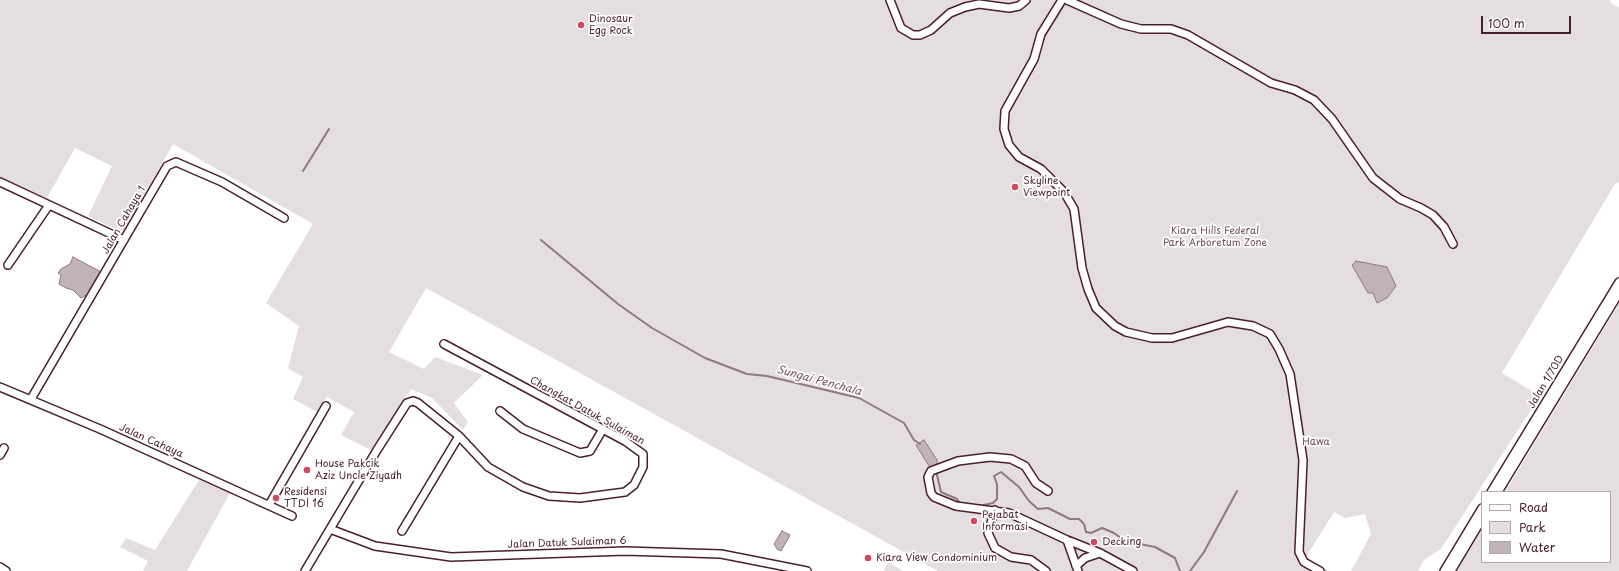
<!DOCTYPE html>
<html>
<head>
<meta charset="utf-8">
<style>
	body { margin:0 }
	#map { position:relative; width:1619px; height:571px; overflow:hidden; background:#fff; font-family:"Playpen Sans",sans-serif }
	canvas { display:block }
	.legend { position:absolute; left:1481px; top:491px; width:130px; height:72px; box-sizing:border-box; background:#fff; border:1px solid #b7a5aa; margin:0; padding:5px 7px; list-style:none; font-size:12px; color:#4a1f2b }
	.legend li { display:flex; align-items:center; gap:8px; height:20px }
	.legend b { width:20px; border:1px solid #b7a5aa }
	.scale { position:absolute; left:1481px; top:16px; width:90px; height:18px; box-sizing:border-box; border:2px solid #4a1f2b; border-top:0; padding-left:5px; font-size:12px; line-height:14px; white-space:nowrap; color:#4a1f2b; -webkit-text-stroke:3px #fff; paint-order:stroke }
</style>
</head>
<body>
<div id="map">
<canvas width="1619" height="571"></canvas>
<ul class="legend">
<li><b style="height:5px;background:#fff"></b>Road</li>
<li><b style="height:11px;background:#e5dee0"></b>Park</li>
<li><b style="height:11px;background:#c1b3b6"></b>Water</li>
</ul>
<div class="scale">100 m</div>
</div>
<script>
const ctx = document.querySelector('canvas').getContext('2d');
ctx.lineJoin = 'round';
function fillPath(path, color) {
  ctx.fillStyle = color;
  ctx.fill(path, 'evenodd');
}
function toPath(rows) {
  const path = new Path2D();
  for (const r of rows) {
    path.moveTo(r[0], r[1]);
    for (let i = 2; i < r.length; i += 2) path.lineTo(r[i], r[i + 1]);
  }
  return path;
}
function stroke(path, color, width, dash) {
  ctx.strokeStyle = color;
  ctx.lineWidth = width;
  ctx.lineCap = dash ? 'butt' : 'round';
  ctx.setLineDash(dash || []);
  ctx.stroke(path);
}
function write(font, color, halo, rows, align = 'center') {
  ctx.font = font + ' "Playpen Sans",sans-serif';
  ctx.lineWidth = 3.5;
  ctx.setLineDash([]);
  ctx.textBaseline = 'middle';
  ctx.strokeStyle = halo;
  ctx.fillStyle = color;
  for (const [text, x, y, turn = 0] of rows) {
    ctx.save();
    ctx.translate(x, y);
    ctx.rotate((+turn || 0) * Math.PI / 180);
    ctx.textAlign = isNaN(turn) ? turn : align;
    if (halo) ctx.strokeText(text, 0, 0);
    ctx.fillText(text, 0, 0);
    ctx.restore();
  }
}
fillPath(toPath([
	[0,0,1610,0,1610,2,1619,8,1619,182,1615,184,1502,373,1540,396,1441,549,1424,560,1418,571,1351,571,1371,534,1365,514,1345,518,1334,512,1306,557,1329,571,938,571,426,288,389,352,424,369,435,357,483,375,454,403,468,422,463,430,432,398,411,389,371,450,341,435,354,412,327,397,317,412,293,399,303,377,288,368,299,326,266,303,313,224,173,144,123,232,88,216,112,166,75,148,47,198,7,180,0,186],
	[1619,304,1619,571,1457,571,1482,529,1482,562,1610,562,1610,492,1505,492],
	[199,480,230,493,187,571,143,571,148,561,120,547,126,538,155,550],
	[888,562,903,571,884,571]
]), '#e5dee0');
const water = toPath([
	[73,257,101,272,90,293,81,298,73,290,66,288,59,284,61,275,58,273,61,269,70,264,73,257],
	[1356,261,1387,267,1396,286,1387,298,1377,303,1373,293,1368,293,1352,265,1356,261],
	[924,440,937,460,937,466,931,469,916,445,924,440],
	[782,531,790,535,781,551,777,549,774,544,782,531]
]);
fillPath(water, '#c1b3b6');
stroke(water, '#91787e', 1);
stroke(toPath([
	[303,171,329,129],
	[541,240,618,304,652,328,705,358,747,374,767,376,859,398,904,423,914,440,920,444],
	[936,471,941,492,957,499,961,505],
	[979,506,993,503,997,499,997,484,994,476,1001,472,1019,487,1029,501,1038,509,1048,508,1070,519,1079,519,1084,524,1086,532,1091,533,1102,528,1114,533,1125,541,1155,547,1175,558,1180,571],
	[1190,571,1204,552,1237,491]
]), '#91787e', 2);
const minor = toPath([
	[890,0,901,28,913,35,920,35,931,30,950,13,965,7,979,4,1009,8,1019,6,1026,0],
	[1062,0,1041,34,1034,59,1005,111,1004,129,1009,145,1019,157,1041,169,1064,192,1074,209,1082,268,1088,289,1096,308,1115,326,1126,332,1152,338,1172,338,1228,322,1253,326,1270,334,1279,349,1290,374,1303,460,1299,552,1304,562,1320,571],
	[1067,0,1121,24,1141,29,1171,29,1188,35,1271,83,1295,90,1314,100,1332,119,1373,178,1400,199,1421,208,1433,215,1444,227,1453,244],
	[0,182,124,240],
	[8,265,49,205],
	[0,387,100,429,292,516],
	[31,399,167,166,176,162,222,182,284,218],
	[500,411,523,429,580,453,590,451,603,429],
	[0,455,4,448],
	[1048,491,1036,483,1025,466,1011,459,990,457,958,461,931,471,928,477,931,493,934,497,956,506,1009,513,1067,540,1100,553,1133,571],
	[1491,492,1619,282],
	[1498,492,1619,293],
	[269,505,326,406],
	[995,510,988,533,995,548,1011,557,1031,560,1046,571],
	[330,529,375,546,451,557,625,551,721,554,807,571],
	[402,531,459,436],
	[1067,540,1078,571],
	[1076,566,1085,558,1100,553],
	[0,567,6,571],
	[305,571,377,450,407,403,413,401,418,403,459,436,488,467,523,487,549,496,580,498,625,492,634,485,643,467,643,454,625,441,444,344],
	[1444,571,1482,508],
	[1451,571,1482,519]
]);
stroke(minor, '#4a1f2b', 10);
stroke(minor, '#fff', 7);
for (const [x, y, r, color] of [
	[581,25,4,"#d1495b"],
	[1015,187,4,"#d1495b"],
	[307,470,4,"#d1495b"],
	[276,498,4,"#d1495b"],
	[974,521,4,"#d1495b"],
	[1094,542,4,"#d1495b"],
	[868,558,4,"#d1495b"]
]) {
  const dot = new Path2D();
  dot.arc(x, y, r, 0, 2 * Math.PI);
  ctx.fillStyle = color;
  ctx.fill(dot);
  stroke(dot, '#fff', 1.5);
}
write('10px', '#4a1f2b', '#fff', [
	["Dinosaur",589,19],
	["Egg Rock",589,31],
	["Skyline",1023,181],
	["Viewpoint",1023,193],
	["House Pakcik",315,464],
	["Aziz Uncle Ziyadh",315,476],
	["Residensi",284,492],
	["TTDI 16",284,504],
	["Pejabat",982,515],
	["Informasi",982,527],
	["Decking",1102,542],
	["Kiara View Condominium",876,558]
], 'left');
write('10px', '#4a1f2b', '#fff', [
	["Jalan Cahaya 1",124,220,-60],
	["Jalan 1/70D",1546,382,-59],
	["Changkat Datuk Sulaiman",587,411,29],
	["Jalan Cahaya",151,441,24],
	["Jalan Datuk Sulaiman 6",567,543,-2]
]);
write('10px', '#714f58', '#fff', [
	["Kiara Hills Federal",1215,231],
	["Park Arboretum Zone",1215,243],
	["Hawa",1316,442]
]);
write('italic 11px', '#74535c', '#fff', [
	["Sungai Penchala",819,381,15]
]);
</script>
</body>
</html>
